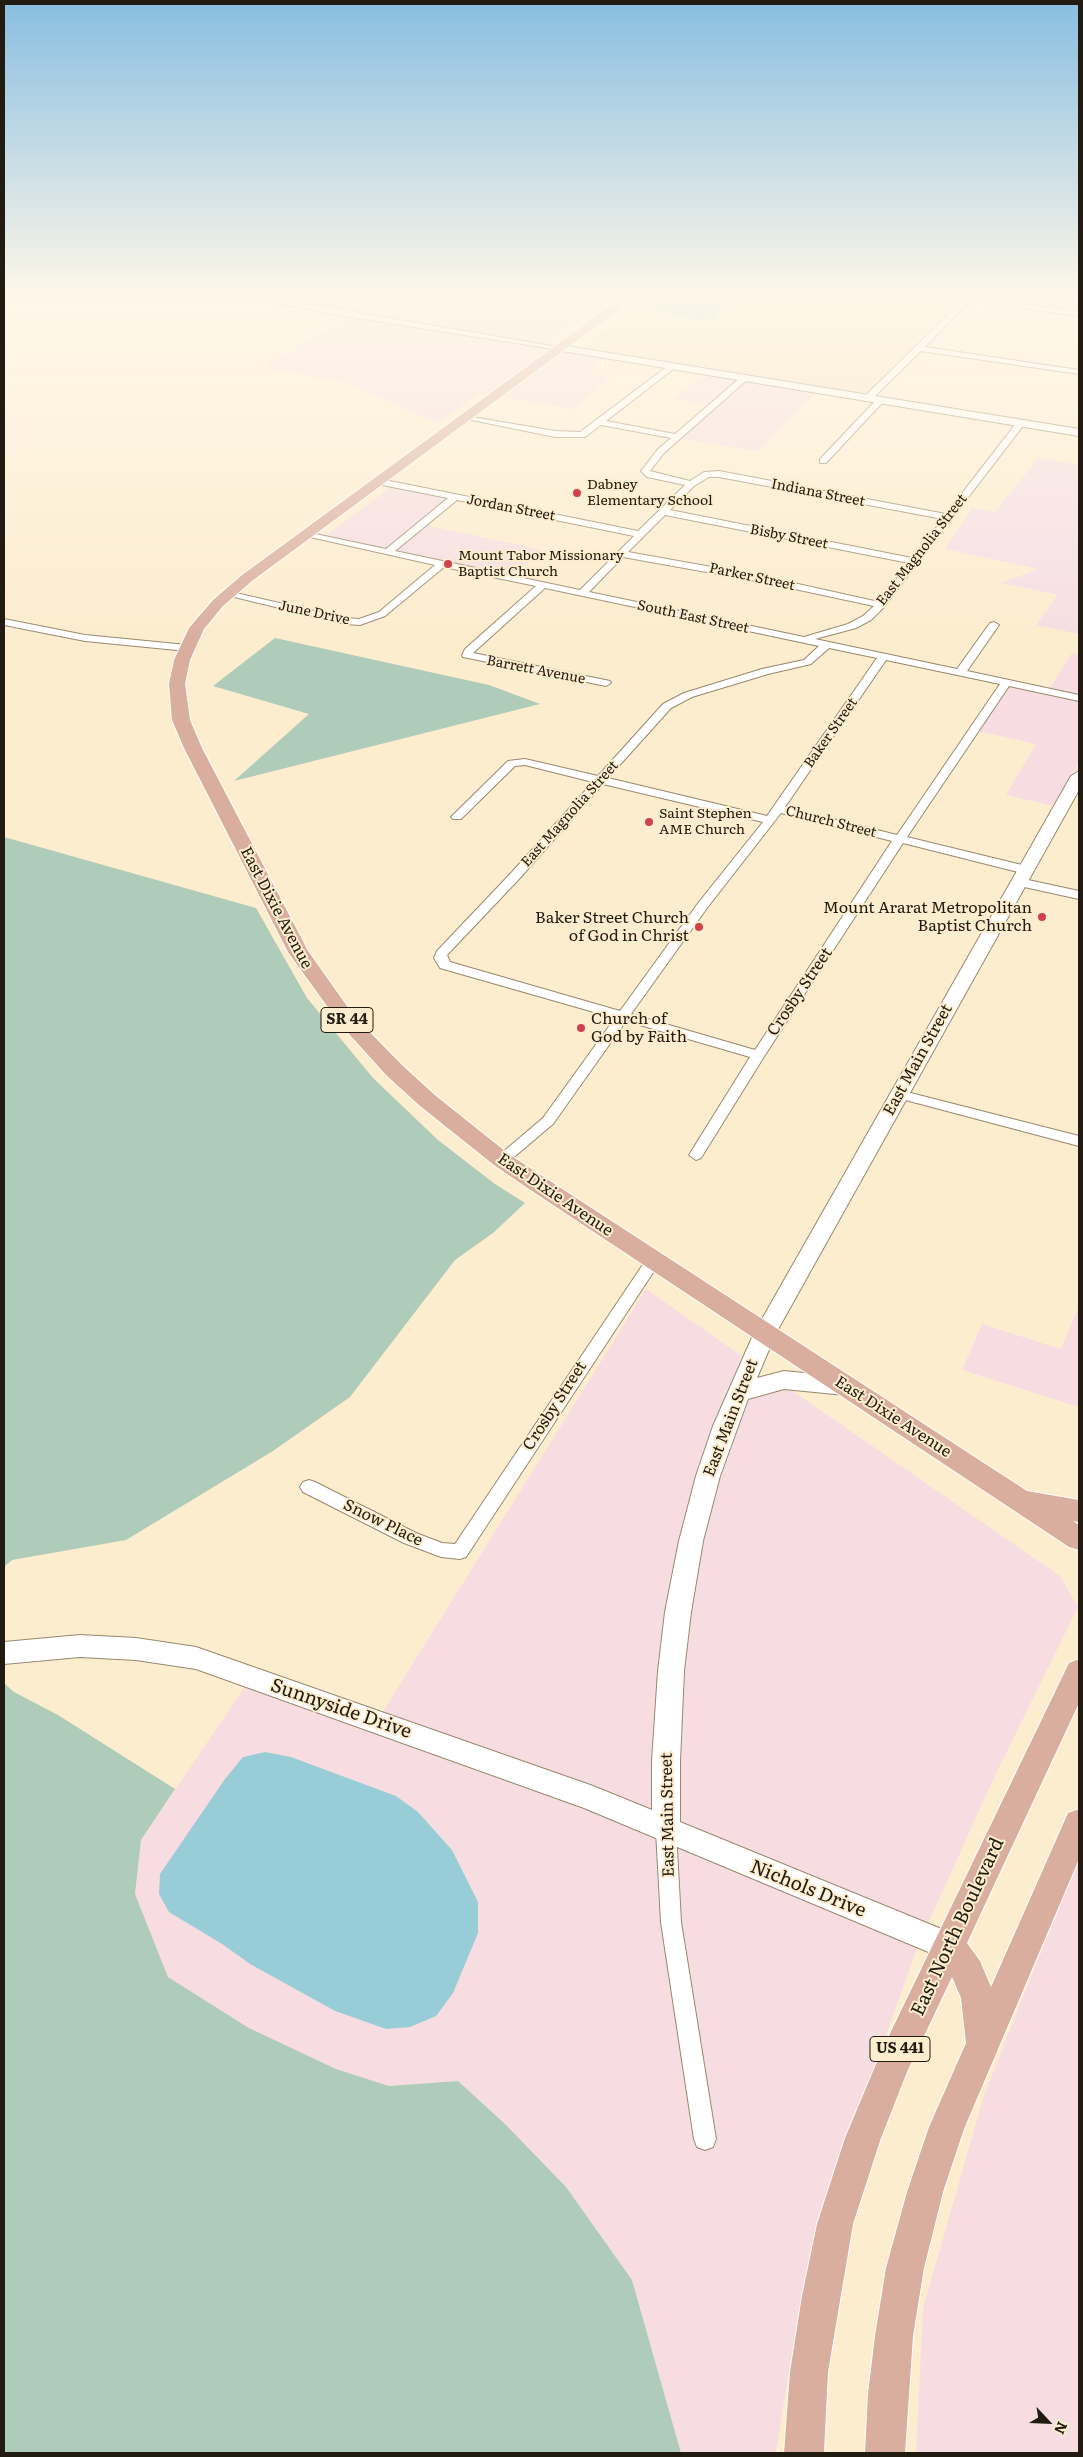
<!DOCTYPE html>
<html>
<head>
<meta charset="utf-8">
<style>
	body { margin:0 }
	#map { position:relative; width:1083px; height:2457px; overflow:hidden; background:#fdedcf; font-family:Literata,serif }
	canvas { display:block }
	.frame { position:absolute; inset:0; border:5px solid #211b11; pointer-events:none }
	.north { position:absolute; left:1023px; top:2397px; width:50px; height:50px; -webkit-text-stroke:4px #fdedcf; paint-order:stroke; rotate:115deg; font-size:14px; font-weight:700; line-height:20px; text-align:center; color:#211b11 }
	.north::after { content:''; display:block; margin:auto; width:18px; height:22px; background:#211b11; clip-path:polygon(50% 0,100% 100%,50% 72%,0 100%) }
</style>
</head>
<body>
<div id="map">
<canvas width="1083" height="2457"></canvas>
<div class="frame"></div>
<div class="north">N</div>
</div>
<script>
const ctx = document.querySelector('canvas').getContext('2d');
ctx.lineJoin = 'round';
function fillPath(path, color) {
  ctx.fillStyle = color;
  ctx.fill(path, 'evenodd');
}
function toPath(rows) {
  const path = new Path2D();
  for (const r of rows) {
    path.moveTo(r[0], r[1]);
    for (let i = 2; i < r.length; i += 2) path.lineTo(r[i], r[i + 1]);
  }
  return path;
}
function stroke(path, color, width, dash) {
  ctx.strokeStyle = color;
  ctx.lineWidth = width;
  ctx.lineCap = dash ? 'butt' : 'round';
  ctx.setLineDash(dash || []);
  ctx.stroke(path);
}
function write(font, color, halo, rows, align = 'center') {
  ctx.font = font + ' Literata,serif';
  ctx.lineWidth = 4;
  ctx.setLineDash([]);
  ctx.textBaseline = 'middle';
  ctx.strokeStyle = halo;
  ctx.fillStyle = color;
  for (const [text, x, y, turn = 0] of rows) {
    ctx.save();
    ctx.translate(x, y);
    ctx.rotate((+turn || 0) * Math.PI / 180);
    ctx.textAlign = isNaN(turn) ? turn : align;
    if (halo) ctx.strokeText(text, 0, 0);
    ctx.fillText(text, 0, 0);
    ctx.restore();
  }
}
fillPath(toPath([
	[249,297,613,297,550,343,560,345,492,395,480,393,438,423,393,404,351,384,263,367,350,315],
	[974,297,1079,297,1079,313],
	[563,350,605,357,588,372,612,377,572,409,501,396],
	[704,374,817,392,758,451,679,439,716,406,674,399],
	[391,487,454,498,425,525,542,550,512,576,324,537],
	[1058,594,1079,599,1079,634,1036,625],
	[1072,653,1079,654,1079,762,1054,806,1006,795,1036,744,977,731,1009,683,1048,691],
	[646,1289,743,1357,729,1389,724,1391,727,1395,654,1815,382,1713],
	[1079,1306,1079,1407,962,1370,982,1324,1061,1349],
	[787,1387,1060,1576,1078,1607,991,1784,927,1926,678,1825,678,1762,683,1673,689,1614,702,1543,718,1479,747,1399],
	[246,1685,589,1808,654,1837,654,1840,664,1841,918,1945,864,2098,801,2320,788,2375,776,2453,681,2453,632,2280,504,2123,458,2081,389,2086,336,2069,249,2028,168,1977,135,1894,141,1840],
	[265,1752,291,1757,396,1796,418,1812,452,1850,478,1902,386,2029,335,2011,250,1964,222,1944,243,1758],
	[1079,1857,1079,2453,916,2453,923,2308,984,2095]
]), '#f7dde2');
fillPath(toPath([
	[1038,458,1079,465,1079,599,1001,583,1038,569,945,549,972,508,995,512]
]), '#f6dde5');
fillPath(toPath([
	[648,297,960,297,865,394,581,347]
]), '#f4e1bc');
fillPath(toPath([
	[275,638,489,685,540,704,234,781,309,714,213,686],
	[4,837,256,908,307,998,373,1078,438,1140,495,1184,525,1203,493,1233,455,1260,350,1397,273,1451,126,1540,12,1560,4,1567],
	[4,1683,14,1692,58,1715,175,1789,141,1840,135,1894,168,1977,249,2028,336,2069,389,2086,458,2081,504,2123,566,2187,632,2280,681,2453,4,2453]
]), '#afcbba');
fillPath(toPath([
	[657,297,686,297,726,306,713,318,698,320,654,310,659,307,659,304,653,303,653,300],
	[265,1752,291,1757,396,1796,418,1812,452,1850,478,1902,478,1933,453,1993,436,2016,410,2027,386,2029,335,2011,250,1964,222,1944,169,1912,159,1894,160,1874,225,1779,243,1757]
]), '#98ccd7');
const street = toPath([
	[246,297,264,297,345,310,366,297,374,297,353,312,564,348,560,350,344,316,246,297],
	[951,297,974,297,1079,312,1079,316,971,301,925,347,1079,370,1079,374,921,351,870,401,864,401,864,397,963,300,951,297],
	[669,365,676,367,606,421,675,434,741,377,748,379,664,453,650,471,690,481,704,472,719,471,946,514,1017,422,1023,422,1023,426,884,607,871,620,856,628,815,639,957,669,990,623,994,622,999,625,967,671,1079,695,1079,701,1009,686,907,837,1030,867,1032,870,1030,873,1026,874,903,843,765,1055,701,1158,696,1160,689,1155,750,1057,626,1021,553,1124,507,1163,502,1165,497,1163,495,1160,497,1157,543,1118,615,1018,440,968,434,958,437,951,512,872,593,782,525,765,515,766,461,819,453,819,451,817,508,761,525,759,598,776,663,704,684,693,762,669,804,660,819,646,545,588,473,653,610,681,611,683,606,686,463,657,462,655,465,649,536,586,444,567,385,616,360,625,345,624,222,594,227,591,345,618,359,619,379,612,435,565,301,535,306,532,386,549,448,498,377,484,376,482,380,479,638,531,685,485,647,477,641,471,658,449,671,438,601,425,585,437,555,437,462,418,466,416,555,431,580,432,669,365],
	[709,477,719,477,943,519,912,558,670,510,694,486,709,477],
	[457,500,634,536,580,590,395,551,457,500],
	[665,515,909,563,879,602,762,576,628,552,665,515],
	[623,557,762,582,874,606,863,616,848,624,804,637,589,592,623,557],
	[829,648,877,658,767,816,608,778,671,708,692,697,768,674,811,664,829,648],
	[886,660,1000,684,897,835,785,807,886,660],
	[603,784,763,822,699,902,620,1011,450,962,447,955,520,878,603,784],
	[781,813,892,841,755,1050,631,1014,707,908,781,813],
	[877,399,884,401,826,463,820,463,820,459,877,399],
	[4,619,85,635,187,645,192,648,187,651,85,641,4,625,4,619],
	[1019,878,1079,891,1079,899,1015,885,1013,882,1019,878],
	[899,1090,1079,1136,1079,1146,894,1097,892,1094,899,1090],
	[653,1256,658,1257,661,1261,658,1265,466,1557,460,1559,441,1557,404,1543,303,1492,300,1487,303,1482,309,1480,315,1482,416,1533,442,1543,455,1544,648,1257,653,1256],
	[666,1822,673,1825,676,1831,681,1922,716,2139,713,2147,705,2150,697,2147,694,2139,661,1922,656,1831,659,1825,666,1822]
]);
const secondary = toPath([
	[560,345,1079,429,1079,436,556,350,555,348,560,345],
	[1079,771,1079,790,776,1333,757,1378,784,1371,845,1377,853,1380,857,1386,853,1392,845,1395,784,1389,748,1399,720,1476,703,1541,691,1612,684,1671,680,1761,680,1822,961,1937,965,1947,961,1957,950,1961,584,1808,196,1669,136,1660,80,1657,4,1664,4,1642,80,1635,136,1638,196,1647,593,1786,652,1810,652,1761,658,1671,665,1612,679,1541,696,1476,713,1426,754,1333,1071,776,1079,771]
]);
const primary = toPath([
	[622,297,636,297,252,581,223,606,204,629,190,660,185,684,190,720,202,748,308,951,354,1016,403,1066,436,1096,510,1155,1027,1491,1079,1500,1079,1522,1073,1521,1079,1525,1079,1550,1069,1547,529,1189,494,1165,420,1106,387,1076,340,1024,288,952,184,748,172,720,169,684,174,660,189,628,213,600,242,575,622,297],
	[1079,1659,1079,1703,967,1943,980,1961,991,1987,1068,1813,1079,1809,1079,1859,964,2129,943,2192,924,2268,913,2336,905,2453,865,2453,868,2394,875,2336,886,2268,907,2192,929,2127,966,2043,961,1998,952,1977,907,2072,881,2138,853,2224,828,2372,824,2453,784,2453,790,2372,802,2296,817,2224,845,2138,882,2050,1069,1663,1079,1659]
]);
stroke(street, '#97896e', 2);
stroke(secondary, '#97896e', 2);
stroke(primary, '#fff', 2);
fillPath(street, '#fff');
fillPath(secondary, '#fff');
fillPath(primary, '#d9ae9f');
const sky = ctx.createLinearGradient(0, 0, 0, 641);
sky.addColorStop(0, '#88bee1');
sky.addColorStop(0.46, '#fef7e9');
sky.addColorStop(1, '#fef7e900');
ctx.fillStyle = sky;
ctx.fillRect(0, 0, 1083, 641);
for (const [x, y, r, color] of [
	[577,493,5,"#d2424c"],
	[448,564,5,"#d2424c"],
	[649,822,5,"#d2424c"],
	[1042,917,5,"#d2424c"],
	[699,927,5,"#d2424c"],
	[581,1028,5,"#d2424c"]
]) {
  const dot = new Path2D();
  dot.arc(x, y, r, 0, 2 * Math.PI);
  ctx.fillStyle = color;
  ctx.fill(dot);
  stroke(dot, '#fdedcf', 2);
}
write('14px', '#211b11', '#fdedcf', [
	["Dabney",587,485],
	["Elementary School",587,501],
	["Mount Tabor Missionary",458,556],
	["Baptist Church",458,572],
	["Saint Stephen",659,814],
	["AME Church",659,830]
], 'left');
write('14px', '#211b11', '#fdedcf', [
	["Indiana Street",818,493,11],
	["Jordan Street",511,508,11],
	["Bisby Street",789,537,11],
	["East Magnolia Street",922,550,-52],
	["Parker Street",752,577,12],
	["June Drive",314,613,12],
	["South East Street",693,617,12],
	["Barrett Avenue",536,670,11],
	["Baker Street",831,733,-55],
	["East Magnolia Street",570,814,-48],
	["Church Street",831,822,14]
]);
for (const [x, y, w] of [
	[347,1020,52],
	[900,2049,60]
]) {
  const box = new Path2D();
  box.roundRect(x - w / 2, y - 12.5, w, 25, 4);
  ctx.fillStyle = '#fdedcf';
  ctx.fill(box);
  stroke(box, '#211b11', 1);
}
write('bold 15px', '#211b11', null, [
	["SR 44",347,1020],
	["US 441",900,2049]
]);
write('16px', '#211b11', '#fdedcf', [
	["East Dixie Avenue",276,908,62],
	["Crosby Street",800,992,-56],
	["East Main Street",918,1060,-61],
	["East Dixie Avenue",555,1195,34],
	["Crosby Street",555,1406,-57],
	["East Dixie Avenue",893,1417,33],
	["East Main Street",731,1418,-69],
	["Snow Place",383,1523,26],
	["East Main Street",668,1815,-91]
]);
write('16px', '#211b11', '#fdedcf', [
	["Mount Ararat Metropolitan",1032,908],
	["Baptist Church",1032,926],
	["Baker Street Church",689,918],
	["of God in Christ",689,936],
	["Church of",591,1019,"left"],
	["God by Faith",591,1037,"left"]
], 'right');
write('19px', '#211b11', '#fdedcf', [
	["Sunnyside Drive",341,1709,19],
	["Nichols Drive",808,1889,22],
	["East North Boulevard",958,1927,-65]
]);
</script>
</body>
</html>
